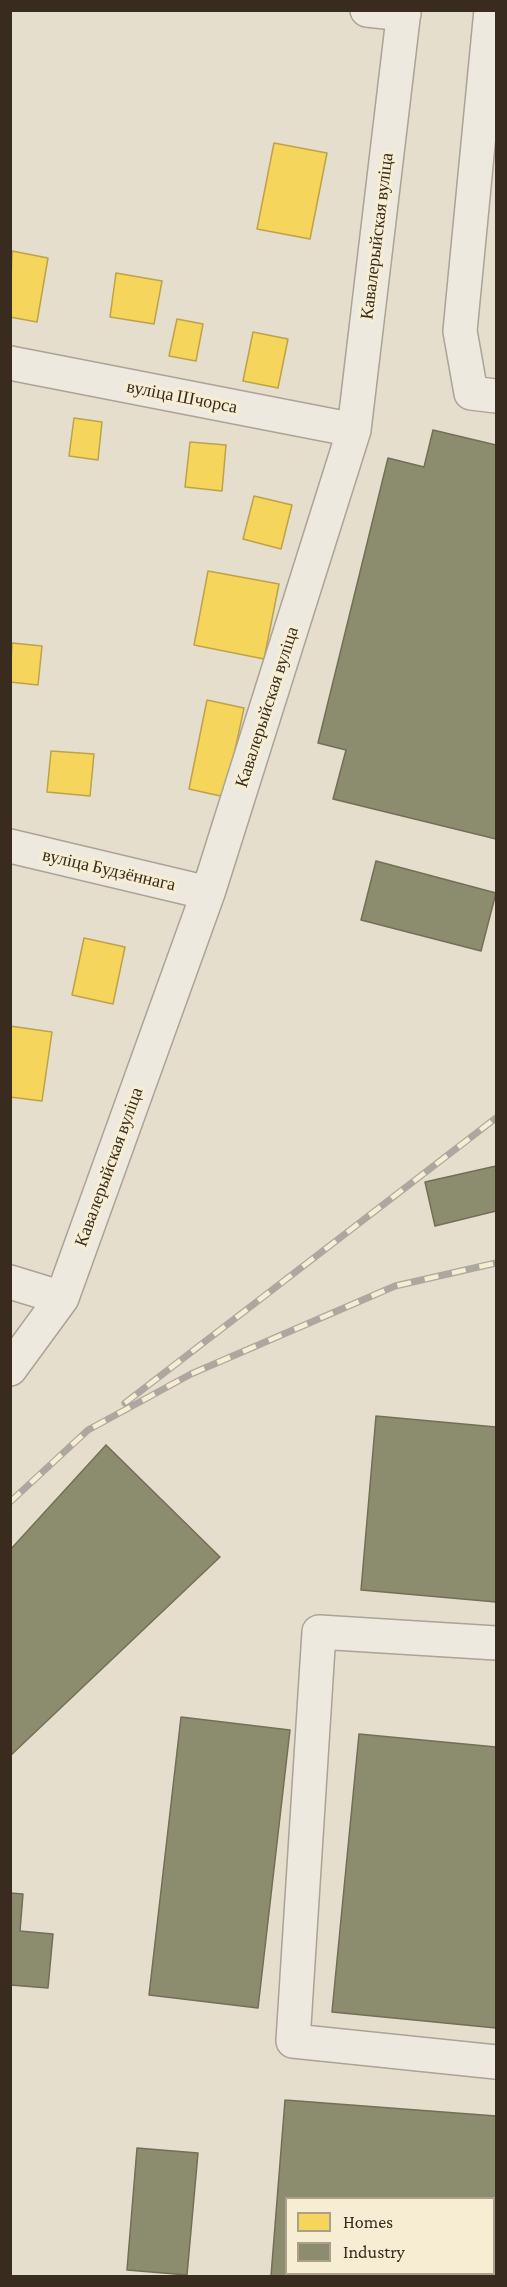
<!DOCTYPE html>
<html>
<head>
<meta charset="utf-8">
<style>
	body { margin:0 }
	#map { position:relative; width:507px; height:2287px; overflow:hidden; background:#e5decd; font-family:"Crimson Pro",serif }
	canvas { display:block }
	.frame { position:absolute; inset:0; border:12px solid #392c1e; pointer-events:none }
	.legend { position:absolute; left:285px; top:2197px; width:210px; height:78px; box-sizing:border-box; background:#f6edd3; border:2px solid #aaa08b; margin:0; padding:8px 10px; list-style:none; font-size:18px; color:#392c1e }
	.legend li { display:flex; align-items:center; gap:12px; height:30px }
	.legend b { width:30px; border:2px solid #aaa08b }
</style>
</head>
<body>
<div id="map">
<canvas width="507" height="2287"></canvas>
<div class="frame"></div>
<ul class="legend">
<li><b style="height:16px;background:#f6d55c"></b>Homes</li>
<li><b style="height:16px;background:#8c8c6e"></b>Industry</li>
</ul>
</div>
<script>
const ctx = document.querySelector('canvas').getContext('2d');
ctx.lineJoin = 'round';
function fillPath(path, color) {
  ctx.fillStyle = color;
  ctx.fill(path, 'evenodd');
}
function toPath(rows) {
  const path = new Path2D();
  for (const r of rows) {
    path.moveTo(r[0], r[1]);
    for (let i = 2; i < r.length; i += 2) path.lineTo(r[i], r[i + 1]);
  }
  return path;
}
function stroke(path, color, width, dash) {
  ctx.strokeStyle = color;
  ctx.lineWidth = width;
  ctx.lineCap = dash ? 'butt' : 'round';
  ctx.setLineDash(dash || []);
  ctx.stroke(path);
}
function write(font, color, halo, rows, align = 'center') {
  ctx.font = font + ' "Crimson Pro",serif';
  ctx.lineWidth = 6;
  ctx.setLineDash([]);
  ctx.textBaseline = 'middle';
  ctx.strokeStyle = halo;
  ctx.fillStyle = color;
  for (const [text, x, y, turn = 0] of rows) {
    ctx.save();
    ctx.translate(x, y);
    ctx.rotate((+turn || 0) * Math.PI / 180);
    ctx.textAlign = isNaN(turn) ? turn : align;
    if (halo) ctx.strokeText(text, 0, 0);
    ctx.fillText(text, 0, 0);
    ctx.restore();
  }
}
const homes = toPath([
	[274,143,327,153,310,239,257,229,274,143],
	[12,251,48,258,37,322,10,317,12,251],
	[116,273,162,281,154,324,110,317,116,273],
	[177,319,203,324,196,361,169,356,177,319],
	[253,332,288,339,278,388,243,381,253,332],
	[74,418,102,422,98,460,69,456,74,418],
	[190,442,226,445,222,491,185,487,190,442],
	[254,496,292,505,281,549,243,539,254,496],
	[208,571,279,584,264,659,194,645,208,571],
	[12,643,42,646,38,685,10,682,12,643],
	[207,700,244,708,225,797,189,789,207,700],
	[51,751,94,754,90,796,47,792,51,751],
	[84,938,125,947,113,1004,72,995,84,938],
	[10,1026,52,1032,42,1101,10,1097,10,1026]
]);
fillPath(homes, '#f6d55c');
stroke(homes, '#bda249', 1.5);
const industry = toPath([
	[433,430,496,445,496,839,333,799,346,750,318,743,388,458,424,467,433,430],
	[376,861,496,893,481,951,361,920,376,861],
	[496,1166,496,1211,435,1226,425,1182,496,1166],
	[376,1416,496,1427,496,1602,361,1590,376,1416],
	[106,1445,220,1557,10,1756,10,1550,106,1445],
	[181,1717,290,1730,258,2008,149,1995,181,1717],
	[359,1734,496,1747,496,2028,332,2012,359,1734],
	[10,1893,23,1894,20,1931,53,1934,48,1988,10,1985,10,1893],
	[285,2100,496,2116,496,2276,271,2276,285,2100],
	[286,2198,494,2198,494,2274,286,2274,286,2198],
	[137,2148,198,2153,187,2275,127,2270,137,2148]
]);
fillPath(industry, '#8c8c6e');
stroke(industry, '#736f56', 1.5);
const minor = toPath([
	[367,10,404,14],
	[491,10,460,331,471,393,496,396],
	[10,363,354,430],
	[10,846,208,893],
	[10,1282,62,1298],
	[10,1369,62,1298,208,893,354,430,404,10],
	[496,1643,319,1632,293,2041,496,2062]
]);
stroke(minor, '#aaa396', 36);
stroke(minor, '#ede9df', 33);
const rail = toPath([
	[125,1403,496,1118],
	[10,1502,88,1430,191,1374,395,1286,496,1263]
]);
stroke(rail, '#aca89f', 7);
stroke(rail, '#f6edd3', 4.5, [14]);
write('18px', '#392c1e', '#f6edd3', [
	["Кавалерыйская вуліца",377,236,-83],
	["вуліца Шчорса",182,397,11],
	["Кавалерыйская вуліца",267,707,-72],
	["вуліца Будзённага",109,870,13],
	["Кавалерыйская вуліца",109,1167,-70]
]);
</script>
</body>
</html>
